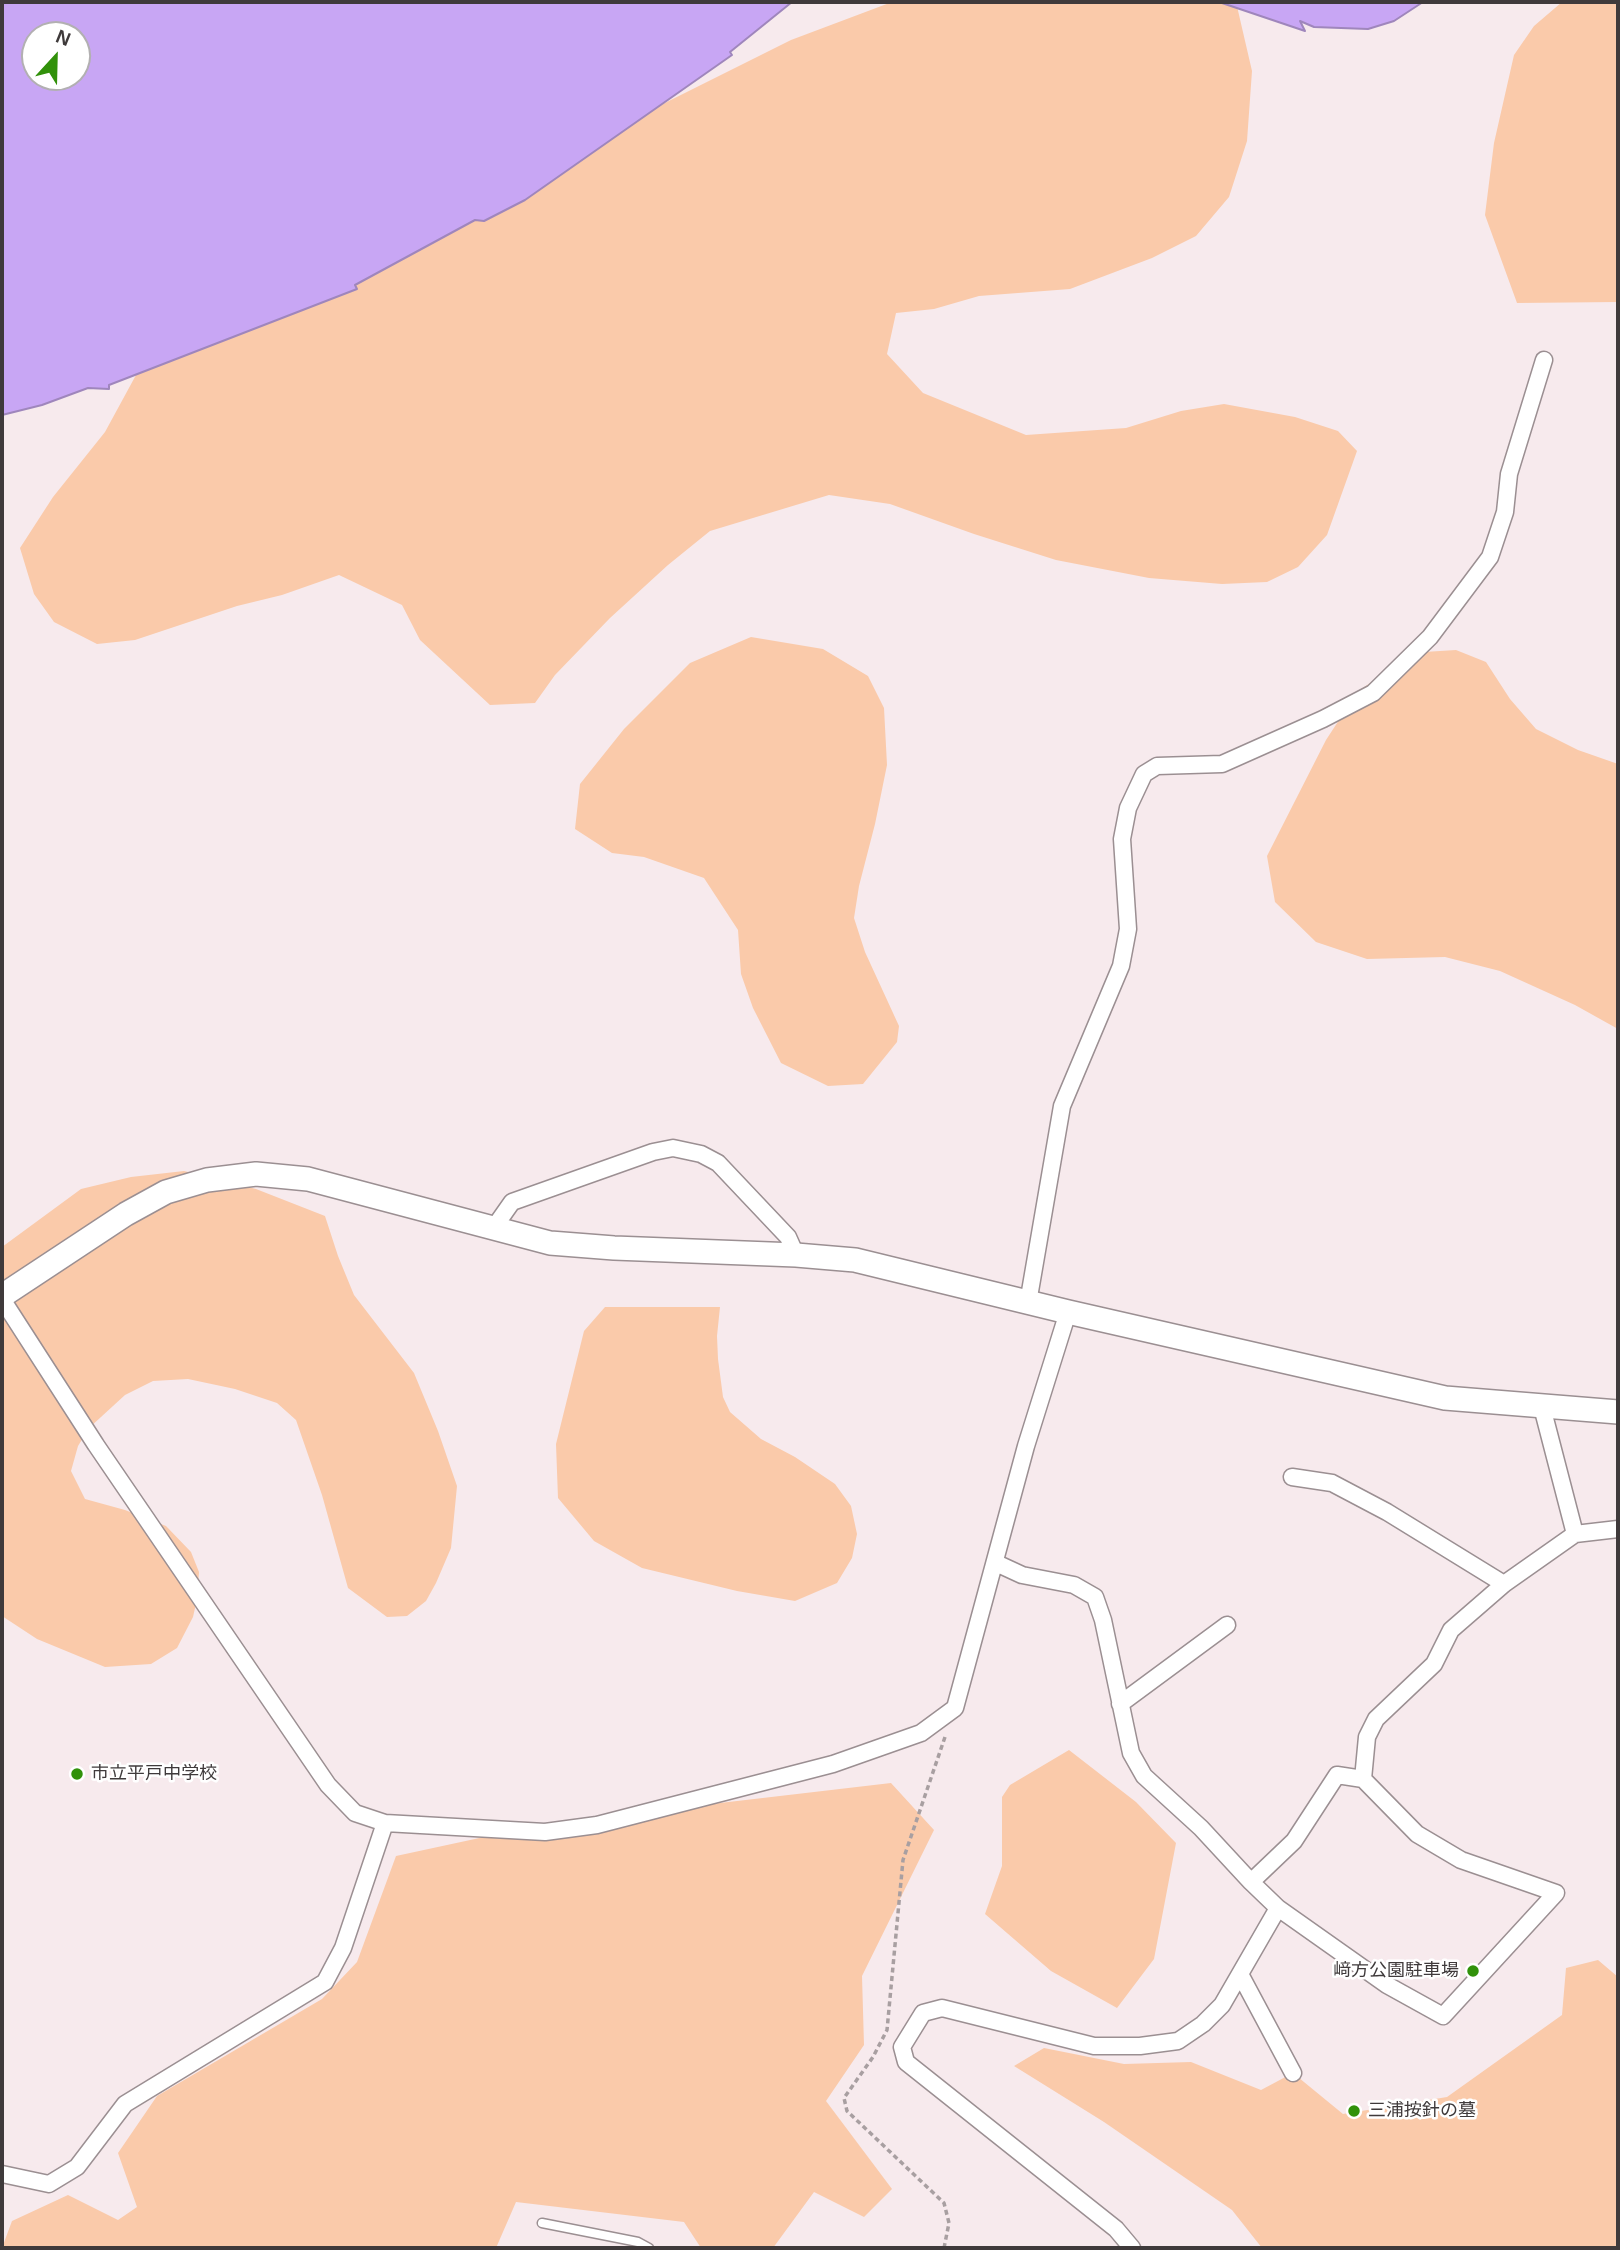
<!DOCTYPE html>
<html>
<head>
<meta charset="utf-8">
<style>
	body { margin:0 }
	#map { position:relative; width:1620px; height:2250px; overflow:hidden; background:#f7eaed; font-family:Arial,sans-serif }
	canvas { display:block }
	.frame { position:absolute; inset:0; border:4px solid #3f3a3b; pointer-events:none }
	.north { position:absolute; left:21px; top:21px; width:70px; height:70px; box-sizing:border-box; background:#fff; border:2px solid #b2b0b1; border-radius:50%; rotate:22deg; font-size:19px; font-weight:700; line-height:28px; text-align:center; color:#3f3a3b }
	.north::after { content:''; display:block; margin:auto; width:24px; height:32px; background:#31910a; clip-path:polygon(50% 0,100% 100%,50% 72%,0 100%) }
</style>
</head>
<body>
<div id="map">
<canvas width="1620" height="2250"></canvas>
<div class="frame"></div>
<div class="north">N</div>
</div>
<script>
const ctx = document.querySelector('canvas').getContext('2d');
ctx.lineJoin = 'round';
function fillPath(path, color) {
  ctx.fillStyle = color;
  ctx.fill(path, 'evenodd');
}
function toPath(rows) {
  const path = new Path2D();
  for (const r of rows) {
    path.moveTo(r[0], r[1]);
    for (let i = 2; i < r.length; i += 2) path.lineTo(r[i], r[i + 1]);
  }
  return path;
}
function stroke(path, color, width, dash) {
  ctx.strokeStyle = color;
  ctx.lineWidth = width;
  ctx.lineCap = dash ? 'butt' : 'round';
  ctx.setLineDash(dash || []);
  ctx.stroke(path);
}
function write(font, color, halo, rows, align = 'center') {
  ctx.font = font + ' Arial,"Noto Sans JP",sans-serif';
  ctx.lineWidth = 5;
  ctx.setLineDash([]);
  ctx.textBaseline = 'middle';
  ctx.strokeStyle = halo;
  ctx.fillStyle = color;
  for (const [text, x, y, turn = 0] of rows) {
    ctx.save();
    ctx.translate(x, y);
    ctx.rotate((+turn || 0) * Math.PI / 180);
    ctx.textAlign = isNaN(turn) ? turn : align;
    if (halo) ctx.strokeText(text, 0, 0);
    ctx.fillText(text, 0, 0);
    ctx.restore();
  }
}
fillPath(toPath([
	[892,2,1236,2,1252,71,1247,141,1229,197,1196,236,1152,258,1070,289,979,296,934,309,896,313,887,354,923,393,1026,435,1126,428,1181,411,1224,404,1295,417,1338,431,1357,451,1327,535,1298,567,1267,582,1222,584,1149,578,1056,560,974,534,890,504,829,495,710,531,668,565,610,618,555,675,535,703,490,705,420,640,402,605,339,575,282,595,237,606,135,640,97,644,54,622,34,594,20,548,53,497,105,432,142,364,791,40],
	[1562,2,1618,2,1618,302,1517,303,1485,215,1494,143,1514,55,1534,26],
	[751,637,823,649,868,676,884,708,887,765,875,824,859,886,854,918,865,952,899,1026,897,1042,863,1084,828,1086,781,1063,753,1008,741,974,738,930,704,878,644,857,612,853,575,829,580,784,624,729,690,663],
	[1456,650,1486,662,1510,699,1536,729,1578,750,1618,764,1618,1029,1575,1005,1500,971,1445,957,1367,959,1316,942,1275,902,1267,856,1326,740,1358,691,1390,670,1424,652],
	[184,1171,256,1189,325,1216,338,1256,354,1295,414,1373,438,1431,457,1486,451,1548,436,1583,426,1601,407,1616,387,1617,348,1588,322,1495,296,1420,277,1403,235,1389,188,1379,153,1381,125,1395,89,1428,78,1446,71,1471,85,1499,125,1510,166,1526,191,1552,199,1572,197,1599,193,1617,177,1648,151,1664,105,1667,37,1639,2,1616,2,1247,81,1189,131,1177],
	[605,1307,720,1307,717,1336,718,1359,723,1397,730,1412,761,1439,795,1457,835,1484,851,1506,857,1534,852,1558,837,1583,795,1601,737,1591,642,1568,594,1541,558,1498,556,1444,584,1331],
	[1069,1750,1136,1802,1176,1843,1154,1959,1117,2008,1051,1971,985,1914,1002,1866,1002,1797,1010,1785],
	[891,1783,934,1830,862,1976,864,2045,826,2101,892,2189,864,2217,814,2192,773,2248,701,2248,684,2222,516,2202,496,2248,2,2248,12,2221,68,2195,118,2220,137,2207,118,2153,157,2096,322,1999,357,1962,396,1856,549,1823],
	[1598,1960,1618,1977,1618,2248,1262,2248,1232,2210,1104,2122,1014,2066,1044,2048,1124,2064,1191,2062,1261,2090,1293,2073,1343,2114,1447,2097,1562,2015,1566,1968]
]), '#facaaa');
const water = toPath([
	[2,2,792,2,730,52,732,55,525,200,484,221,475,220,355,285,357,289,109,385,109,389,88,388,42,405,2,415,2,2],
	[35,35,77,35,77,77,35,77,35,35],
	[1219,2,1423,2,1394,21,1368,29,1314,27,1300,21,1305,31,1219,2]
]);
fillPath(water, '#c8a6f4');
stroke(water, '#9f86bc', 2);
const lane = toPath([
	[542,2223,638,2242,649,2248]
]);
const street = toPath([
	[493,1229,512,1202,653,1152,673,1148,701,1154,718,1163,788,1237,796,1255],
	[2,1299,96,1445,328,1785,355,1813,385,1823,545,1832,597,1825,833,1764,921,1733,955,1708,1026,1446,1068,1312],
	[1028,1303,1062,1106,1121,966,1128,929,1122,839,1128,808,1144,774,1157,766,1222,764,1323,719,1373,693,1430,637,1490,557,1505,512,1509,474,1544,360],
	[1542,1407,1575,1534],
	[1292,1477,1332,1483,1387,1512,1504,1584],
	[996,1563,1022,1575,1074,1585,1095,1597,1103,1620,1131,1753,1144,1776,1201,1828,1251,1882,1278,1908,1387,1985,1443,2016,1556,1893,1461,1860,1417,1834,1363,1779,1337,1775,1294,1841,1251,1882],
	[1120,1704,1227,1625],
	[1363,1779,1367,1737,1376,1719,1434,1664,1451,1630,1504,1584,1575,1534,1618,1529],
	[1240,1974,1293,2073],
	[2,2174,49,2184,77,2167,125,2104,325,1982,343,1948,385,1823],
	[1132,2248,1116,2229,906,2062,902,2047,923,2013,942,2008,1094,2046,1140,2046,1178,2041,1203,2024,1222,2005,1278,1908]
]);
const secondary = toPath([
	[2,1296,126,1214,166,1192,207,1180,256,1174,308,1179,550,1243,614,1248,796,1255,855,1260,1068,1312,1445,1398,1618,1412]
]);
stroke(lane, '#9b8f92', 11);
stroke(street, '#9b8f92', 19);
stroke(secondary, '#9b8f92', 26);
stroke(toPath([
	[944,2248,949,2223,944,2203,847,2111,844,2098,873,2057,887,2030,903,1860,945,1737]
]), '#a89fa1', 3.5, [5, 3.5]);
stroke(lane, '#fff', 8);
stroke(street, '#fff', 16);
stroke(secondary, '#fff', 23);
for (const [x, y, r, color] of [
	[77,1774,7,"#31910a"],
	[1473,1971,7,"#31910a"],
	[1354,2111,7,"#31910a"]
]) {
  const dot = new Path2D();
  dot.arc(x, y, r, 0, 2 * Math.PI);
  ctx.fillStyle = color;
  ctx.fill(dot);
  stroke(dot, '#fff', 2.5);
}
write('18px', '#3f3a3b', '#fff', [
	["市立平戸中学校",91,1774],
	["﨑方公園駐車場",1459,1971,"right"],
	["三浦按針の墓",1368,2111]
], 'left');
</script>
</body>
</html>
